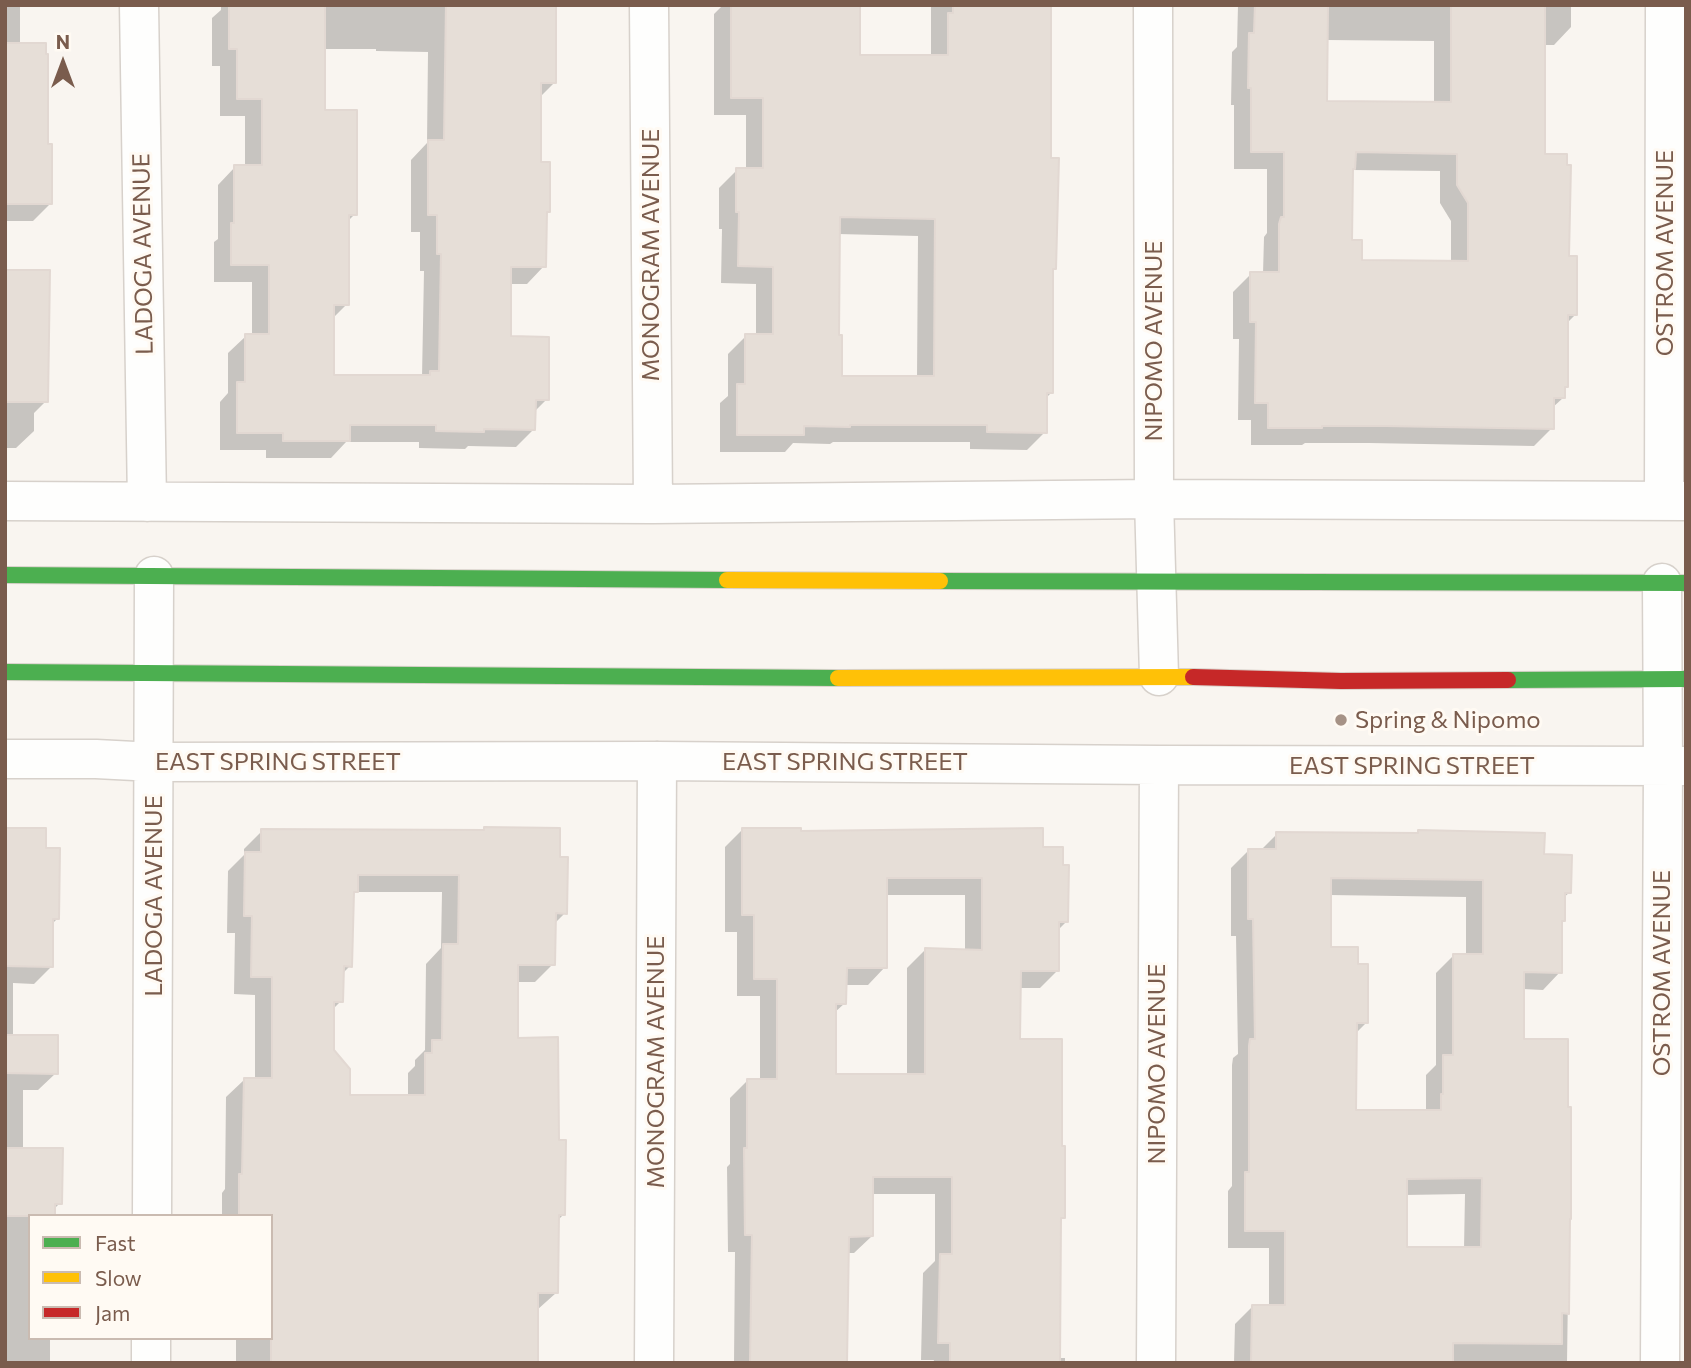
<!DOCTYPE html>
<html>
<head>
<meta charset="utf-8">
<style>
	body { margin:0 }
	#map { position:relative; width:1691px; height:1368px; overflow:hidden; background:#f9f5f0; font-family:Commissioner,sans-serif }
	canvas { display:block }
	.frame { position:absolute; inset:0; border:7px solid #7a5c4d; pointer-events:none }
	.legend { position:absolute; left:28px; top:1214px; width:245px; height:126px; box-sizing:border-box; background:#fffaf3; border:2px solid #cabbb1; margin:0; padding:9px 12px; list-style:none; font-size:21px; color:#7a5c4d }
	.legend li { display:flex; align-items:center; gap:14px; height:35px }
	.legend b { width:35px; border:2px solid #cabbb1 }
	.north { position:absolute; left:28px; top:28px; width:70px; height:70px; -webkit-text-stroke:5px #fffaf3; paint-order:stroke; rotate:0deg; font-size:19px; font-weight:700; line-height:28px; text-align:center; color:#7a5c4d }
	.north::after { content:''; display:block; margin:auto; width:24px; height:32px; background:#7a5c4d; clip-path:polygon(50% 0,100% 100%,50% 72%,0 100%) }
</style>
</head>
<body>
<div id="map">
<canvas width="1691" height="1368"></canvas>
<div class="frame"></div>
<ul class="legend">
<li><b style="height:9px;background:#4caf50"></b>Fast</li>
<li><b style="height:9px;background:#ffc107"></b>Slow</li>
<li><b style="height:9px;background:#c62828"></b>Jam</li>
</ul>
<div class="north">N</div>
</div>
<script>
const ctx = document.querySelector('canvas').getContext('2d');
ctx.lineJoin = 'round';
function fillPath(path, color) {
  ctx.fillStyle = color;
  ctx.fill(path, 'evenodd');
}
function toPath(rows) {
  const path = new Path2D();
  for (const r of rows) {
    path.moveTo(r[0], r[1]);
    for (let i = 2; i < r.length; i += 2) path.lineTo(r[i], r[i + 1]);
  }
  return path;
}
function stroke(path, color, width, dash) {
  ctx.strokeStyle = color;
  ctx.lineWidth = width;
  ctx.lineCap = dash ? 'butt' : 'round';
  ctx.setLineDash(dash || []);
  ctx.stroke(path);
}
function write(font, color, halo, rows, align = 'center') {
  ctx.font = font + ' Commissioner,sans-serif';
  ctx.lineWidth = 6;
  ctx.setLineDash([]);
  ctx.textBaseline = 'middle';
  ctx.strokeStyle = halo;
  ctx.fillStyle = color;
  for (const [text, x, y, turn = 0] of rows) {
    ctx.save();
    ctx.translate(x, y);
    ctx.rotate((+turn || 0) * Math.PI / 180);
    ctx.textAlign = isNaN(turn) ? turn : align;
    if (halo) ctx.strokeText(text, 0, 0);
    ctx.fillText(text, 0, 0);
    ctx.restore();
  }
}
fillPath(toPath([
	[5,5,20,5,20,45,46,146,50,204,33,221,5,221],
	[221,5,555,5,554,83,539,98,539,164,545,214,544,266,527,284,509,284,509,338,547,399,534,412,534,429,516,447,468,446,465,449,419,448,419,442,346,442,331,458,266,458,266,450,220,450,220,402,228,393,228,353,246,336,252,336,252,282,214,282,214,242,218,239,218,185,235,167,245,167,245,116,220,116,220,66,212,66,212,18,221,10],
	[323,49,376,49,376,51,428,52,427,143,411,160,411,232,420,232,420,271,424,271,422,377,332,377,332,319,347,304,347,222,355,214,323,112],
	[723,5,858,5,859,57,931,57,931,5,1049,5,1050,159,1055,268,1052,272,1052,392,1045,399,1045,432,1027,450,970,449,970,442,833,442,830,444,793,443,785,452,720,452,720,403,728,396,728,354,746,336,756,336,756,284,721,283,722,229,719,229,719,188,737,170,746,170,746,115,714,115,714,14],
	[838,234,918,236,917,378,840,378,837,337],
	[1238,5,1571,5,1571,27,1554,45,1544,45,1544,155,1567,258,1575,315,1566,324,1566,387,1563,390,1563,398,1552,408,1552,428,1534,446,1369,443,1305,443,1302,445,1251,445,1251,420,1238,420,1239,339,1233,339,1233,292,1251,274,1263,274,1264,237,1267,233,1267,169,1234,169,1234,105,1231,105,1232,52,1237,47],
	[1326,40,1434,41,1434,103,1325,102],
	[1352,170,1440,171,1440,203,1451,221,1451,263,1361,261,1350,242],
	[5,272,46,401,34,413,34,431,16,448,5,448],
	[5,830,44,850,58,918,52,924,52,966,34,984,13,983,13,1037,56,1073,38,1090,23,1090,23,1150,60,1203,53,1210,30,1216,30,1338,50,1338,50,1363,5,1363],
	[742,830,1041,849,1067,921,1058,930,1058,970,1040,988,1019,988,1018,1041,1063,1217,1060,1220,1058,1358,1065,1358,1065,1363,933,1363,934,1360,921,1360,923,1273,935,1261,935,1194,871,1194,872,1236,854,1253,847,1253,846,1361,854,1361,854,1363,734,1363,735,1252,728,1252,727,1167,730,1164,730,1098,748,1080,760,1080,760,996,737,996,737,932,725,932,725,847],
	[885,895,965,895,965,951,925,950,907,968,907,1075,834,1075,834,1013,845,1003,845,985,868,985,885,967],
	[262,831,558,859,565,913,554,924,553,964,535,982,516,982,516,1040,557,1142,564,1214,557,1221,556,1293,537,1310,537,1363,236,1363,236,1338,271,1338,271,1216,222,1216,222,1193,225,1189,226,1097,244,1080,255,1080,255,995,234,994,235,933,227,933,228,871,244,855,244,849],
	[355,892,442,892,441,948,426,964,425,1050,415,1060,415,1066,408,1073,408,1097,349,1097,332,1050,332,1010,341,1001,342,974,350,966,352,895],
	[1419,832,1542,856,1569,893,1563,898,1563,921,1560,923,1560,972,1543,990,1523,989,1523,1041,1566,1108,1570,1148,1567,1363,1234,1363,1235,1324,1252,1307,1269,1307,1269,1248,1228,1248,1228,1191,1232,1186,1232,1065,1233,1058,1238,1054,1236,936,1231,936,1231,868,1249,850,1261,850,1277,834,1416,835],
	[1329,895,1466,897,1466,956,1453,956,1436,973,1436,1065,1426,1075,1426,1111,1354,1111,1355,1034,1367,1022,1356,966,1329,948],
	[1465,1194,1464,1249,1405,1249,1405,1195]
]), '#0003');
const building = toPath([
	[229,5,325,5,325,110,357,110,357,215,349,215,349,305,334,305,334,375,430,375,430,371,439,371,441,254,437,254,437,215,428,215,428,140,444,140,446,5,556,5,556,83,541,83,541,162,550,162,550,212,547,212,546,267,511,267,511,336,549,337,549,400,536,400,535,430,484,429,484,432,436,431,436,425,350,425,350,441,283,441,283,433,237,433,237,382,245,382,245,334,269,334,269,265,231,265,231,223,234,223,234,165,262,165,262,99,237,99,237,49,229,49,229,5],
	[731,5,860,5,860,55,948,55,948,13,953,13,953,5,1051,5,1051,158,1059,158,1056,269,1053,269,1053,393,1047,393,1047,433,987,432,987,425,850,425,850,427,804,426,804,435,737,435,737,384,745,384,745,334,773,334,773,267,738,266,739,212,736,212,736,168,763,168,763,98,731,98,731,5],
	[840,217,935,219,934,376,842,376,842,335,839,335,840,217],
	[1255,5,1328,5,1327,101,1451,102,1451,5,1545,5,1545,154,1567,154,1567,165,1571,165,1569,256,1577,256,1577,315,1568,315,1568,387,1565,387,1565,398,1554,398,1554,429,1387,426,1322,426,1322,428,1268,428,1268,403,1255,403,1256,322,1250,322,1250,272,1279,272,1279,224,1281,217,1284,217,1284,152,1251,152,1251,88,1248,88,1249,33,1254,33,1255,5],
	[1356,152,1457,154,1457,185,1468,203,1468,261,1362,260,1362,240,1352,240,1353,169,1355,169,1356,152],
	[5,43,46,43,46,54,48,54,48,144,52,144,52,204,5,204,5,43],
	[5,270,50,270,48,402,5,402,5,270],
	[484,827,560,828,560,857,568,857,567,914,556,913,555,965,518,965,518,1038,558,1037,559,1140,566,1140,565,1215,559,1215,558,1293,538,1293,538,1363,271,1363,271,1216,239,1216,239,1174,242,1174,244,1078,272,1078,272,977,251,977,252,916,244,916,245,852,261,852,261,829,484,830,484,827],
	[358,875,459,875,458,944,443,944,442,1040,432,1040,432,1053,425,1053,425,1095,350,1095,350,1069,334,1050,334,1002,343,1002,344,966,352,967,354,892,358,892,358,875],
	[5,828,46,828,46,848,60,848,59,919,53,919,53,967,5,966,5,828],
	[742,828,801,828,801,831,1043,828,1043,847,1063,847,1063,865,1069,865,1068,922,1059,922,1059,971,1021,971,1020,1039,1062,1039,1062,1146,1065,1146,1065,1218,1061,1218,1060,1363,950,1363,950,1343,938,1343,940,1254,952,1254,952,1177,873,1177,873,1236,849,1237,847,1363,750,1363,752,1235,745,1235,744,1148,747,1148,747,1079,777,1079,777,979,754,979,754,915,742,915,742,828],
	[887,878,982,878,982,950,925,948,925,1074,836,1074,836,1004,846,1004,847,968,887,968,887,878],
	[1418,830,1545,833,1544,854,1572,855,1571,893,1565,893,1565,921,1562,921,1562,973,1524,972,1524,1039,1568,1039,1568,1107,1571,1107,1571,1219,1570,1219,1569,1314,1562,1313,1562,1344,1453,1343,1453,1363,1251,1363,1252,1305,1285,1305,1285,1231,1245,1231,1245,1172,1249,1172,1249,1046,1250,1039,1255,1039,1253,919,1248,919,1248,849,1276,849,1276,832,1418,833,1418,830],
	[1331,878,1483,880,1483,954,1453,954,1453,1055,1443,1055,1443,1094,1441,1094,1441,1110,1356,1110,1357,1023,1368,1023,1368,964,1358,964,1358,947,1331,947,1331,878],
	[1482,1178,1481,1247,1407,1247,1407,1179,1482,1178],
	[5,1035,58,1035,58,1074,5,1073,5,1035],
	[5,1148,63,1148,62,1204,55,1204,55,1216,5,1216,5,1148]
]);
fillPath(building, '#e6ded7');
stroke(building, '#e2d8d2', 2);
const street = toPath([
	[139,5,147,502],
	[649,5,653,504],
	[1153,5,1154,499,1159,676],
	[5,501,653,504,1154,499,1686,501],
	[1664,501,1665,5],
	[5,759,96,759,154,762,657,761,1159,765,1686,766],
	[152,1216,154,576],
	[151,1363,151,1338],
	[654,1363,657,761],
	[1156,1363,1159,765],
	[1660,1363,1663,766,1662,583]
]);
const fast = toPath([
	[5,575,727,580],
	[940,581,1686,583],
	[5,672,838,678],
	[1508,680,1686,679]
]);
const slow = toPath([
	[727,580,940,581],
	[838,678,1193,677]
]);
const jam = toPath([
	[1193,677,1341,681,1508,680]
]);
stroke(street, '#d7d1cb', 41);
stroke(fast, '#d9d2cb', 18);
stroke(slow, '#d9d2cb', 18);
stroke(jam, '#d9d2cb', 18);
stroke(street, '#fefefd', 38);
stroke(fast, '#4caf50', 16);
stroke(slow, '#ffc107', 16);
stroke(jam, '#c62828', 16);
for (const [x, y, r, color] of [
	[1341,720,7,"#a69286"]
]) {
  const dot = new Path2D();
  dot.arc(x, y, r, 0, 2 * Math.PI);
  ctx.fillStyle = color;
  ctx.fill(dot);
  stroke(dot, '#fffaf3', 2.5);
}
write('24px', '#7a5c4d', '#fffaf3', [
	["OSTROM AVENUE",1665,253,-90],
	["LADOGA AVENUE",143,254,-91],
	["MONOGRAM AVENUE",651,255,-90],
	["NIPOMO AVENUE",1154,341,-90],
	["EAST SPRING STREET",278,762],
	["EAST SPRING STREET",845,762],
	["EAST SPRING STREET",1412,766],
	["LADOGA AVENUE",154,896,-90],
	["OSTROM AVENUE",1662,973,-90],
	["MONOGRAM AVENUE",656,1062,-90],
	["NIPOMO AVENUE",1157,1064,-90]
]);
write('24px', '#7a5c4d', '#fffaf3', [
	["Spring & Nipomo",1355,720]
], 'left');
</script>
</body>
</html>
